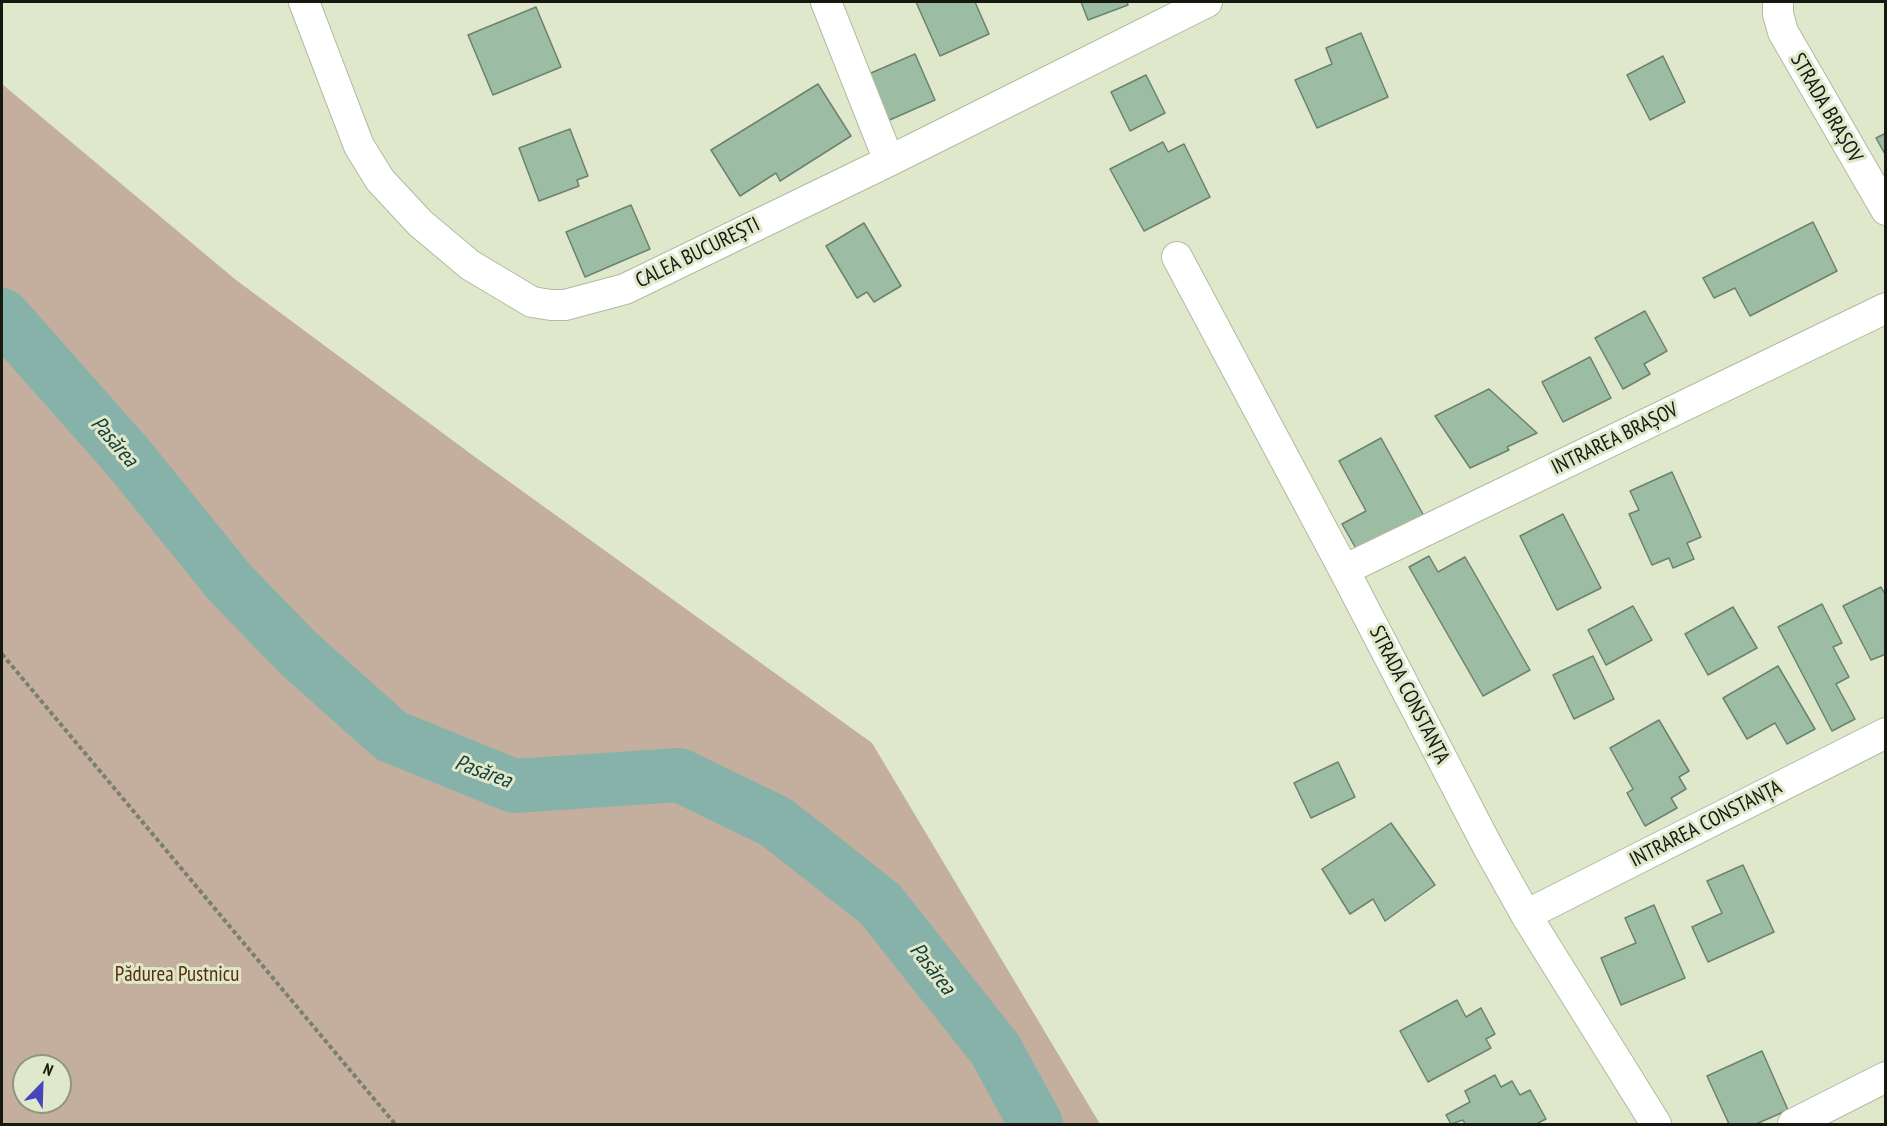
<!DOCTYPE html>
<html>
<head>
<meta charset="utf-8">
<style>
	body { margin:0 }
	#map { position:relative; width:1887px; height:1126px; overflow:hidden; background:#e0e8cc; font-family:"PT Sans Narrow",sans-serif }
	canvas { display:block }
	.frame { position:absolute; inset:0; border:3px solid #16190f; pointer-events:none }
	.north { position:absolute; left:12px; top:1054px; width:60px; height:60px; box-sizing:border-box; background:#e0e8cc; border:2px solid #8f9580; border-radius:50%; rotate:23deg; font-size:16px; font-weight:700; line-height:24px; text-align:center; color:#16190f }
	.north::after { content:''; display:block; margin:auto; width:21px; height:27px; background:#4745bb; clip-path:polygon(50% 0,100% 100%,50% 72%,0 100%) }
</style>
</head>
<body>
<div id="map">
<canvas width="1887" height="1126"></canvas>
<div class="frame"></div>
<div class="north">N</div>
</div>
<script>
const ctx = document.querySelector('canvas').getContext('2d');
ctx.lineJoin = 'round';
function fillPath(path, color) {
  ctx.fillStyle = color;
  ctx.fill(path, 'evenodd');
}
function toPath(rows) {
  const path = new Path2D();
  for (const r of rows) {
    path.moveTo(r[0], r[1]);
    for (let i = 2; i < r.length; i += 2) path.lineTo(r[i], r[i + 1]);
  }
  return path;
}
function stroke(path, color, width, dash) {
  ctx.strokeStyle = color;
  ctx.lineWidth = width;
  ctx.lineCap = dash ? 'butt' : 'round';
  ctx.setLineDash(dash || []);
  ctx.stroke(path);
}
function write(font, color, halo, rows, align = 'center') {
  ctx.font = font + ' "PT Sans Narrow",sans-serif';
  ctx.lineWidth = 6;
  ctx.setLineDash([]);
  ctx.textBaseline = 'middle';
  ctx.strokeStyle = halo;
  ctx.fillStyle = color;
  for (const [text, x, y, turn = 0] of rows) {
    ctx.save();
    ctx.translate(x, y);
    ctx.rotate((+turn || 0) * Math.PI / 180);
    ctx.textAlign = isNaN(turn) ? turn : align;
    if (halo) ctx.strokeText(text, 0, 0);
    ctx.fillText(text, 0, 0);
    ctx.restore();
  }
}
fillPath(toPath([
	[2,84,236,280,475,457,872,743,1100,1124,2,1124],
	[24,1066,60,1066,60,1102,24,1102]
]), '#c4ae9e');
stroke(toPath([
	[2,315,127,456,230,583,298,653,391,736,514,786,679,775,776,822,880,904,995,1049,1036,1124]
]), '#86b2aa', 54);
const building = toPath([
	[916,2,975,2,989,34,940,56,916,2],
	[1081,2,1127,2,1128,5,1088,20,1081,2],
	[536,7,561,67,493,95,468,35,536,7],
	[1361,33,1388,97,1317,128,1295,80,1332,64,1326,48,1361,33],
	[915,54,935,100,885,122,864,76,915,54],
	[1663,56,1685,102,1650,120,1627,75,1663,56],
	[1146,75,1165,113,1130,131,1111,92,1146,75],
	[818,84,851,136,780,181,776,173,740,196,711,150,818,84],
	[570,129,588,176,577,180,579,186,539,201,519,148,570,129],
	[1886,133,1886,156,1876,138,1886,133],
	[1163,142,1168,152,1184,144,1210,197,1144,231,1110,169,1163,142],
	[631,205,650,249,585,277,566,232,631,205],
	[1813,222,1837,271,1750,316,1735,288,1714,298,1703,278,1813,222],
	[864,223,901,286,874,302,867,292,857,298,826,246,864,223],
	[1645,311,1667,351,1644,364,1650,374,1623,389,1595,338,1645,311],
	[1590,357,1611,398,1563,422,1542,382,1590,357],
	[1489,389,1537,433,1507,447,1509,450,1470,468,1435,416,1489,389],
	[1381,438,1424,516,1358,552,1342,524,1366,511,1339,461,1381,438],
	[1672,472,1701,537,1687,543,1694,559,1673,568,1669,558,1652,565,1629,514,1639,510,1630,491,1672,472],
	[1563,514,1601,588,1557,610,1520,536,1563,514],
	[1429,556,1438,572,1465,557,1530,670,1483,696,1409,567,1429,556],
	[1881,587,1886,596,1886,654,1871,660,1843,606,1881,587],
	[1822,604,1842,643,1833,647,1849,677,1836,684,1855,719,1832,731,1778,627,1822,604],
	[1633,606,1652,640,1606,665,1588,630,1633,606],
	[1733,607,1757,648,1708,675,1685,634,1733,607],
	[1593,656,1614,699,1574,719,1553,675,1593,656],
	[1778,666,1815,729,1787,744,1775,723,1747,739,1723,698,1778,666],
	[1659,720,1689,771,1679,777,1686,789,1671,798,1677,808,1645,826,1627,793,1633,789,1610,748,1659,720],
	[1338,762,1355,797,1311,818,1294,783,1338,762],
	[1391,823,1435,885,1385,921,1373,899,1350,914,1322,869,1391,823],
	[1743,865,1774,932,1708,962,1692,927,1722,913,1707,881,1743,865],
	[1654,905,1685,978,1621,1005,1601,958,1636,943,1625,918,1654,905],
	[1457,1000,1466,1017,1481,1008,1495,1034,1486,1039,1491,1048,1428,1082,1400,1031,1457,1000],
	[1762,1051,1788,1110,1756,1124,1729,1124,1707,1076,1762,1051],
	[1495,1075,1501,1087,1512,1081,1520,1095,1530,1090,1546,1119,1536,1124,1465,1124,1463,1120,1451,1124,1446,1115,1470,1102,1465,1091,1495,1075]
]);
fillPath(building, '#9dbca4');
stroke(building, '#6b8270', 1.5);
const minor = toPath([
	[304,2,359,146,380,180,420,223,470,265,532,302,551,305,565,305,625,289,889,161,1207,2],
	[826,2,889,161],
	[1778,2,1778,14,1783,32,1886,210],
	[1177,257,1344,570,1489,849,1526,915,1656,1124],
	[1344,570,1886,308],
	[1526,915,1886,733],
	[1793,1124,1886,1077]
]);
stroke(minor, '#b2ba9f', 32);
stroke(toPath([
	[2,654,395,1124]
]), '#7a806d', 4, [4.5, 3]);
stroke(minor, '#fff', 30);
write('21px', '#16190f', '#e0e8cc', [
	["STRADA BRAȘOV",1826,108,60],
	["CALEA BUCUREȘTI",698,253,-26],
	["INTRAREA BRAȘOV",1615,439,-26],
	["STRADA CONSTANȚA",1409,695,63],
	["INTRAREA CONSTANȚA",1706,824,-27]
]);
write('21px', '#592f08', '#e0e8cc', [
	["Pădurea Pustnicu",177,975]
]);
write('italic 22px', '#143d37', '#e0e8cc', [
	["Pasărea",114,442,49],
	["Pasărea",483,772,20],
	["Pasărea",932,969,52]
]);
</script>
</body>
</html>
